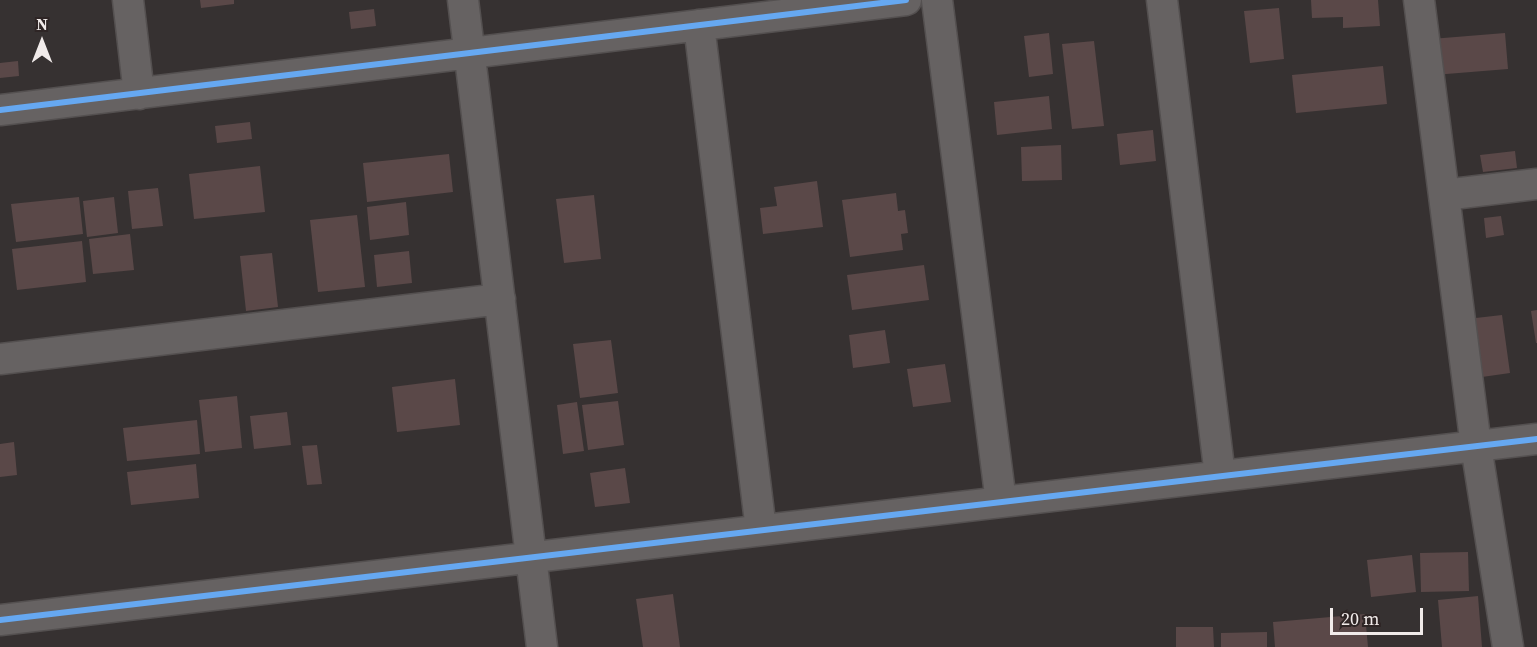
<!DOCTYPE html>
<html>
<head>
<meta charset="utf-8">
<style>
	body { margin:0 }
	#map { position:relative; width:1537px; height:647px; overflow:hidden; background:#363131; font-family:"Source Serif 4",serif }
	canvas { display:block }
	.north { position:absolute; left:12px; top:12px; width:60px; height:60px; -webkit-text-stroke:4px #2e2525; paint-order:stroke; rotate:0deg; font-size:16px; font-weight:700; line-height:24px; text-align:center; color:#f1ebea }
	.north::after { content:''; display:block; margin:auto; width:21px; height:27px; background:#f1ebea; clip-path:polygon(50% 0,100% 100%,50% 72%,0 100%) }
	.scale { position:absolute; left:1330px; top:608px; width:93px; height:27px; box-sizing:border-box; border:3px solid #f1ebea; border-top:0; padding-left:8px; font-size:18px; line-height:21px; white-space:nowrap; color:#f1ebea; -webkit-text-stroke:4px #2e2525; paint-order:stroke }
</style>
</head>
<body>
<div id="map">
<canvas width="1537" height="647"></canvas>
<div class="north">N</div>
<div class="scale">20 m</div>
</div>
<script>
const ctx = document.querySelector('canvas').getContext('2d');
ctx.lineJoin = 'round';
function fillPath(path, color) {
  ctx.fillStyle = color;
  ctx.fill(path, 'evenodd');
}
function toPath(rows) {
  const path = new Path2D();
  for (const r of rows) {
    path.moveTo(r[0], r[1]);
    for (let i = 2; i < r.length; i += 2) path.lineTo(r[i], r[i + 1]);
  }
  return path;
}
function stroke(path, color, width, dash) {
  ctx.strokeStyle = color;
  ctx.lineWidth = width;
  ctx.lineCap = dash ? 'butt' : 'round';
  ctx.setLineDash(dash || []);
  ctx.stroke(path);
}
fillPath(toPath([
	[200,0,234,0,234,4,201,8],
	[1311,0,1378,0,1380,26,1343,28,1343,17,1312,18],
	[1279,8,1284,59,1250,63,1244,11],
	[374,9,376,26,351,29,349,12],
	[1049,33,1053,74,1029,77,1024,36],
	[1505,33,1508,69,1434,75,1431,39],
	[1094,41,1104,126,1072,129,1062,44],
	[18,61,19,76,0,78,0,63],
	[1383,66,1387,104,1296,113,1292,75],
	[1049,96,1052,129,997,135,994,102],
	[250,122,252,139,217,143,215,126],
	[1153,130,1156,161,1120,165,1117,134],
	[1061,145,1062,180,1022,181,1021,147],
	[1515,151,1517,168,1483,172,1480,155],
	[449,154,453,192,367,202,363,163],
	[260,166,265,212,194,219,189,174],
	[817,181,823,227,763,234,760,208,777,206,774,187],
	[158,188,163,226,132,229,128,191],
	[896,193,898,211,905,210,908,233,901,234,903,250,850,257,842,200],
	[594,195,601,259,564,263,556,199],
	[79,197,83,234,16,242,11,204],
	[114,197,118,233,87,237,83,201],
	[406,202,409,235,370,240,367,207],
	[357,215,365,287,318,292,310,220],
	[1501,216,1504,235,1486,238,1484,218],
	[130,234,134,270,93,274,89,239],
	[82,241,86,282,17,290,12,249],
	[409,251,412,283,377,287,374,255],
	[272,253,278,307,246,311,240,256],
	[924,265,929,300,852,310,847,275],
	[1537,310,1537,343,1536,343,1531,311],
	[1502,315,1510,373,1475,378,1467,319],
	[885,330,890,363,853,368,849,335],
	[611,340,618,393,580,398,573,344],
	[945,364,951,402,913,407,907,369],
	[455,379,460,425,397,432,392,387],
	[237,396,242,448,205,452,199,400],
	[618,401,624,445,588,450,582,405],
	[577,402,584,451,563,454,557,405],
	[287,412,291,445,254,449,250,416],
	[197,420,200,454,127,461,123,428],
	[14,442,17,475,0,477,0,444],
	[317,445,322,484,307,485,302,446],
	[196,464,199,498,131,505,127,472],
	[625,468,630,503,595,507,590,473],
	[1468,552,1469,591,1421,592,1420,553],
	[1412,555,1416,592,1371,597,1367,560],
	[673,594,680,647,643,647,636,599],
	[1478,596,1482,647,1442,647,1438,600],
	[1365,614,1368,647,1275,647,1273,622],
	[1176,627,1213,627,1214,647,1176,647],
	[1267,632,1267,647,1221,647,1221,633]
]), '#5a4848');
const minor = toPath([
	[128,0,139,94],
	[463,0,542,647],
	[937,0,1001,502],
	[1162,0,1220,476],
	[1419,0,1476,446,1508,647],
	[699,25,761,530],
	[0,110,906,0],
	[1444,195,1537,184],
	[0,359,500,299],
	[0,620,1537,439]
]);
stroke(minor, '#545050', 33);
stroke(minor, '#666262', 30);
stroke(toPath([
	[0,110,906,0],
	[0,620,1537,439]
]), '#66a8f1', 6);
</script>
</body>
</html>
